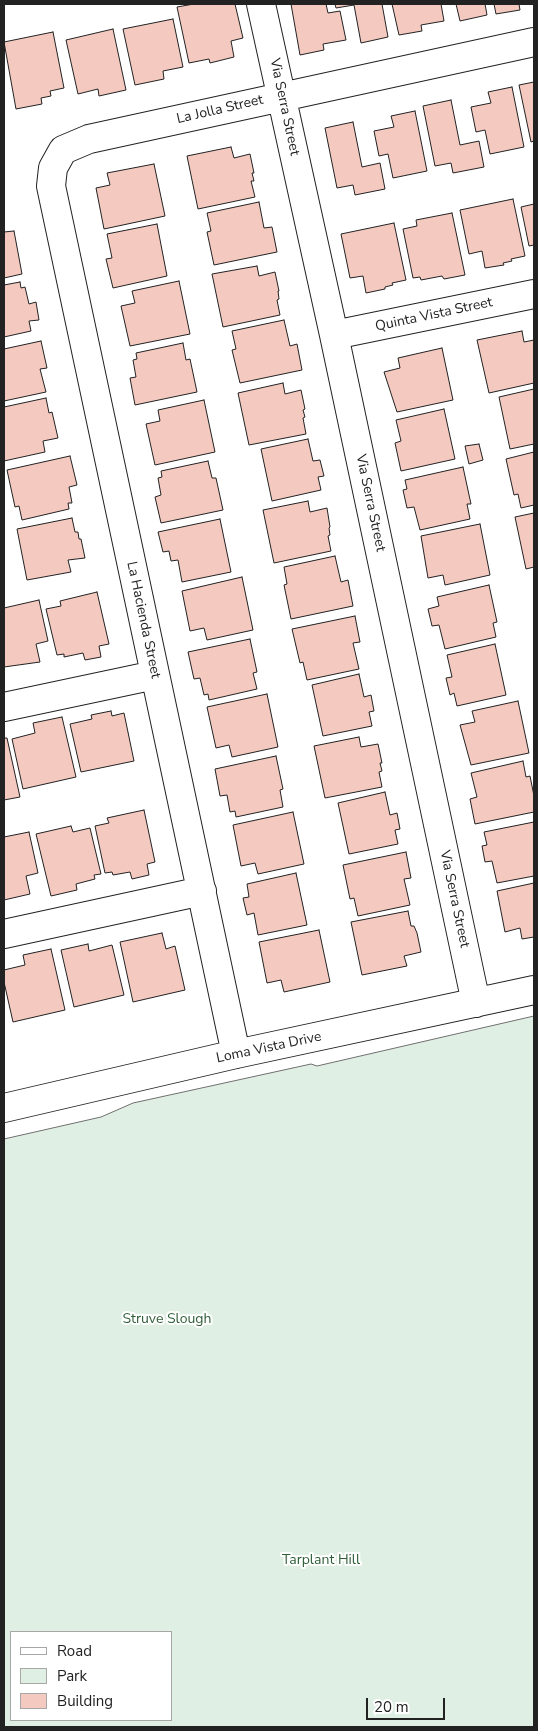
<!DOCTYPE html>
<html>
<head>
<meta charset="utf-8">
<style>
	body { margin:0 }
	#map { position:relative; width:538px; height:1731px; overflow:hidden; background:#fff; font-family:"Nunito Sans",sans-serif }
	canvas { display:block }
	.frame { position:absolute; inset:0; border:5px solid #222; pointer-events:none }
	.legend { position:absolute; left:10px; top:1631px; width:162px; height:90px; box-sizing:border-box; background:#fff; border:1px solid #a7a7a7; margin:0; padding:6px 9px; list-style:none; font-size:15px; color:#222 }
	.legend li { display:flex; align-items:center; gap:10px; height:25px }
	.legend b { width:25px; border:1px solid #a7a7a7 }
	.scale { position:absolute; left:366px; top:1698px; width:79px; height:22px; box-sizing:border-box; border:2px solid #222; border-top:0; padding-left:6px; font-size:15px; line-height:18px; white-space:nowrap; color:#222; -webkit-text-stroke:4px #fff; paint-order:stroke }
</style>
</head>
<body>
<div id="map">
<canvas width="538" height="1731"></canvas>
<div class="frame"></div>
<ul class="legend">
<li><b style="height:6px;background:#fff"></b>Road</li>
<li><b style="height:14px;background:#e0efe3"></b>Park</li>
<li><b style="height:14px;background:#f3c9c0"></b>Building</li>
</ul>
<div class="scale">20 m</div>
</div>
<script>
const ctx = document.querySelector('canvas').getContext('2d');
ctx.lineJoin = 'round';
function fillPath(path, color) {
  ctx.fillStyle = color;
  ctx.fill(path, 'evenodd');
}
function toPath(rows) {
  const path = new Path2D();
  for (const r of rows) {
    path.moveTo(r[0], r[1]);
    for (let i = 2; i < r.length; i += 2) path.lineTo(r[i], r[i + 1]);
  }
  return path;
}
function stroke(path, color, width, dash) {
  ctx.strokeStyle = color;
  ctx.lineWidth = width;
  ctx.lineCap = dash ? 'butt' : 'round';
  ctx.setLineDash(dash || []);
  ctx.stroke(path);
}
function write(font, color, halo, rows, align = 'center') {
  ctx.font = font + ' "Nunito Sans",sans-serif';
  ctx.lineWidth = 4;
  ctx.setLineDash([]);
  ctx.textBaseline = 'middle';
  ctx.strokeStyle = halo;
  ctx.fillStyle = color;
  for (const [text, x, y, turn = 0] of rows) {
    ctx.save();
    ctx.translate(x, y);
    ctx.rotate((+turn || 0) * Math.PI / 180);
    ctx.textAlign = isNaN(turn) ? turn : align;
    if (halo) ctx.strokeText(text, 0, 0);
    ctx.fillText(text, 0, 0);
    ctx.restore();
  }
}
const green = toPath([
	[534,1016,534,1727,4,1727,4,1139,101,1117,133,1103,311,1064,317,1066,534,1016],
	[171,1632,171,1720,11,1720,11,1632,171,1632]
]);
fillPath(green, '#e0efe3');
stroke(green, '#6f6f6f', 1);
const building = toPath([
	[194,4,235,4,243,38,231,41,234,57,210,63,209,59,189,63,177,7,194,4],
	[291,4,326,4,328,13,340,11,346,40,323,44,324,50,300,55,291,4],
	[335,4,382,4,388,37,361,43,354,5,336,8,335,4],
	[392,4,441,4,444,21,421,25,422,31,399,35,392,4],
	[456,4,485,4,487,15,460,21,456,4],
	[494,4,519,4,520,10,496,14,494,4],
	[173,19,183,67,163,71,164,79,135,85,123,29,173,19],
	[113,29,126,90,99,96,98,89,78,94,66,40,113,29],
	[53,32,64,88,50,91,51,96,41,98,42,104,16,109,4,42,53,32],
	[534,82,534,141,531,142,519,85,534,82],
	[512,87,524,147,490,154,485,130,476,132,471,107,491,103,488,92,512,87],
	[451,100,460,145,479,141,484,167,453,173,451,163,435,166,423,106,451,100],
	[415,111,427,171,393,178,388,154,379,156,374,131,394,127,391,116,415,111],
	[353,122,362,167,380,163,385,189,355,195,353,185,337,188,325,128,353,122],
	[231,147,234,158,250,154,254,173,252,173,254,181,251,181,255,197,198,209,187,156,231,147],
	[154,164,165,216,104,229,96,188,110,185,107,173,154,164],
	[513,199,525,256,511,259,512,261,503,263,504,265,485,268,482,251,469,254,460,210,513,199],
	[259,202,264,228,272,227,277,252,214,265,207,232,211,231,207,213,259,202],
	[534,204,534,245,529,246,521,207,534,204],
	[452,213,465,275,444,279,442,276,421,280,420,277,413,278,403,229,417,226,416,220,452,213],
	[394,223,406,280,392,283,393,285,385,287,385,289,366,293,363,276,350,278,341,234,394,223],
	[157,224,167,276,113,288,106,259,112,258,107,234,157,224],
	[14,231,22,274,4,278,4,232,14,231],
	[257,266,259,276,275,272,279,291,278,291,279,299,277,300,280,315,223,327,212,274,257,266],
	[179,281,190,334,130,346,121,306,135,303,132,291,179,281],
	[20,282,21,288,25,287,29,304,36,302,39,320,29,321,31,331,4,337,4,285,20,282],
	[284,320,290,346,297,344,302,370,240,383,232,350,236,349,232,331,284,320],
	[522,331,524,342,534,340,534,383,489,393,477,340,522,331],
	[41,341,47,368,40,369,46,392,4,401,4,349,41,341],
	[183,343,186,360,190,359,197,392,135,405,130,378,136,377,133,360,137,359,136,353,183,343],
	[442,348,453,400,397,412,384,372,400,368,398,358,442,348],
	[283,383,285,394,301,390,305,409,303,410,305,417,303,418,306,434,249,445,238,393,283,383],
	[534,389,534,444,510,449,499,397,534,389],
	[46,398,49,413,52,412,58,438,43,441,45,452,4,461,4,407,46,398],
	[204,400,215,452,155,465,146,424,160,421,158,410,204,400],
	[444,409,455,459,401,471,395,443,401,441,396,420,444,409],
	[308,439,313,461,320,460,324,476,318,477,321,490,272,501,261,449,308,439],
	[479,444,483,460,469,464,465,446,479,444],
	[534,452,534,505,521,508,518,494,514,495,506,459,534,452],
	[70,456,77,485,69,487,72,503,68,503,69,509,22,520,19,506,15,507,7,470,70,456],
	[208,461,212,478,216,478,223,510,161,523,155,497,161,495,158,478,162,477,161,471,208,461],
	[463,467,471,504,467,504,470,519,420,530,414,507,407,508,403,490,407,489,405,480,463,467],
	[308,501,310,512,327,508,330,527,329,528,330,535,328,536,331,551,274,563,263,510,308,501],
	[534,513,534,567,526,569,515,517,534,513],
	[72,518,75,532,78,532,79,539,81,539,85,558,68,560,71,572,27,580,17,529,72,518],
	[220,519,231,572,182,582,178,560,171,561,169,551,163,552,158,532,220,519],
	[480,524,490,575,445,585,443,575,428,578,421,536,480,524],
	[335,556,341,582,348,580,353,606,291,619,284,585,287,584,284,567,335,556],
	[242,577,253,630,207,640,204,628,190,631,182,591,242,577],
	[489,585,497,622,493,623,496,637,445,649,439,625,432,626,428,609,439,606,437,597,489,585],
	[97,592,109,644,99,646,101,657,85,660,83,653,64,657,64,654,57,655,46,609,61,606,60,601,97,592],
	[39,600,48,641,36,644,40,662,4,667,4,608,39,600],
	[355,616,360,642,353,643,359,669,307,680,303,662,300,663,292,629,355,616],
	[250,639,257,672,253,673,257,689,209,700,208,694,204,695,200,678,194,679,188,652,250,639],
	[495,644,506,695,457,706,454,693,450,695,446,678,452,677,447,655,495,644],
	[359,674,364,697,371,695,374,711,369,712,372,726,323,736,312,685,359,674],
	[267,694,278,747,232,757,229,745,216,748,207,707,267,694],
	[518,701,529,753,471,765,460,725,475,722,472,711,518,701],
	[111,711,112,716,124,713,134,761,81,772,70,724,92,719,91,715,111,711],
	[62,717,76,777,23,789,12,739,35,733,33,723,62,717],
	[359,737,361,747,378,744,382,763,380,763,382,771,379,772,382,787,325,798,314,746,359,737],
	[4,738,7,738,20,797,4,800,4,738],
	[276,756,283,789,280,790,283,807,236,817,235,811,230,812,227,795,220,796,215,769,276,756],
	[523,761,526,777,530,776,534,796,534,812,475,824,470,799,477,797,471,773,523,761],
	[385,792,390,815,397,813,400,829,395,830,398,844,349,854,338,803,385,792],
	[144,810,155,862,147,864,149,875,132,879,130,872,113,875,112,872,105,873,95,826,109,823,107,818,144,810],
	[293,812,304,864,258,874,255,863,241,866,233,825,293,812],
	[534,822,534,876,497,883,492,861,485,862,482,846,487,845,484,832,534,822],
	[71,826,73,832,90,828,101,874,94,875,95,879,76,884,77,890,51,896,36,834,71,826],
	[29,832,38,873,26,876,30,894,4,900,4,837,29,832],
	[406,852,411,878,404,879,410,905,358,916,354,898,350,899,343,865,406,852],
	[296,873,307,925,258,935,254,913,247,915,243,898,249,897,247,884,296,873],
	[534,883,534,937,522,939,520,928,505,932,497,891,534,883],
	[408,911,411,926,414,926,417,933,421,952,404,956,407,966,362,975,351,922,408,911],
	[319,930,330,982,284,992,281,980,267,983,259,942,319,930],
	[162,933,166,949,175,946,185,990,133,1002,120,942,162,933],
	[88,944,89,951,112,945,124,995,74,1007,61,950,88,944],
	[51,949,65,1010,13,1022,4,982,4,970,25,965,23,955,51,949]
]);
fillPath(building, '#f3c9c0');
stroke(building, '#222', 1);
const minor = toPath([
	[261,4,334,335,476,1003],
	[334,335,534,294],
	[4,707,155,675],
	[4,934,202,891],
	[236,1054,51,186,53,168,63,150,89,139,534,42],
	[4,1108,236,1054,534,990]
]);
stroke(minor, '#222', 30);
stroke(minor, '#fff', 28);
write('14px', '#222', '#fff', [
	["Via Serra Street",284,107,78],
	["La Jolla Street",220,110,-13],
	["Quinta Vista Street",434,315,-12],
	["Via Serra Street",370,503,78],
	["La Hacienda Street",143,620,78],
	["Via Serra Street",454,899,78],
	["Loma Vista Drive",269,1048,-12]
]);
write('14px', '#2f5e38', '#fff', [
	["Struve Slough",167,1320],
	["Tarplant Hill",321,1561]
]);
</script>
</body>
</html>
